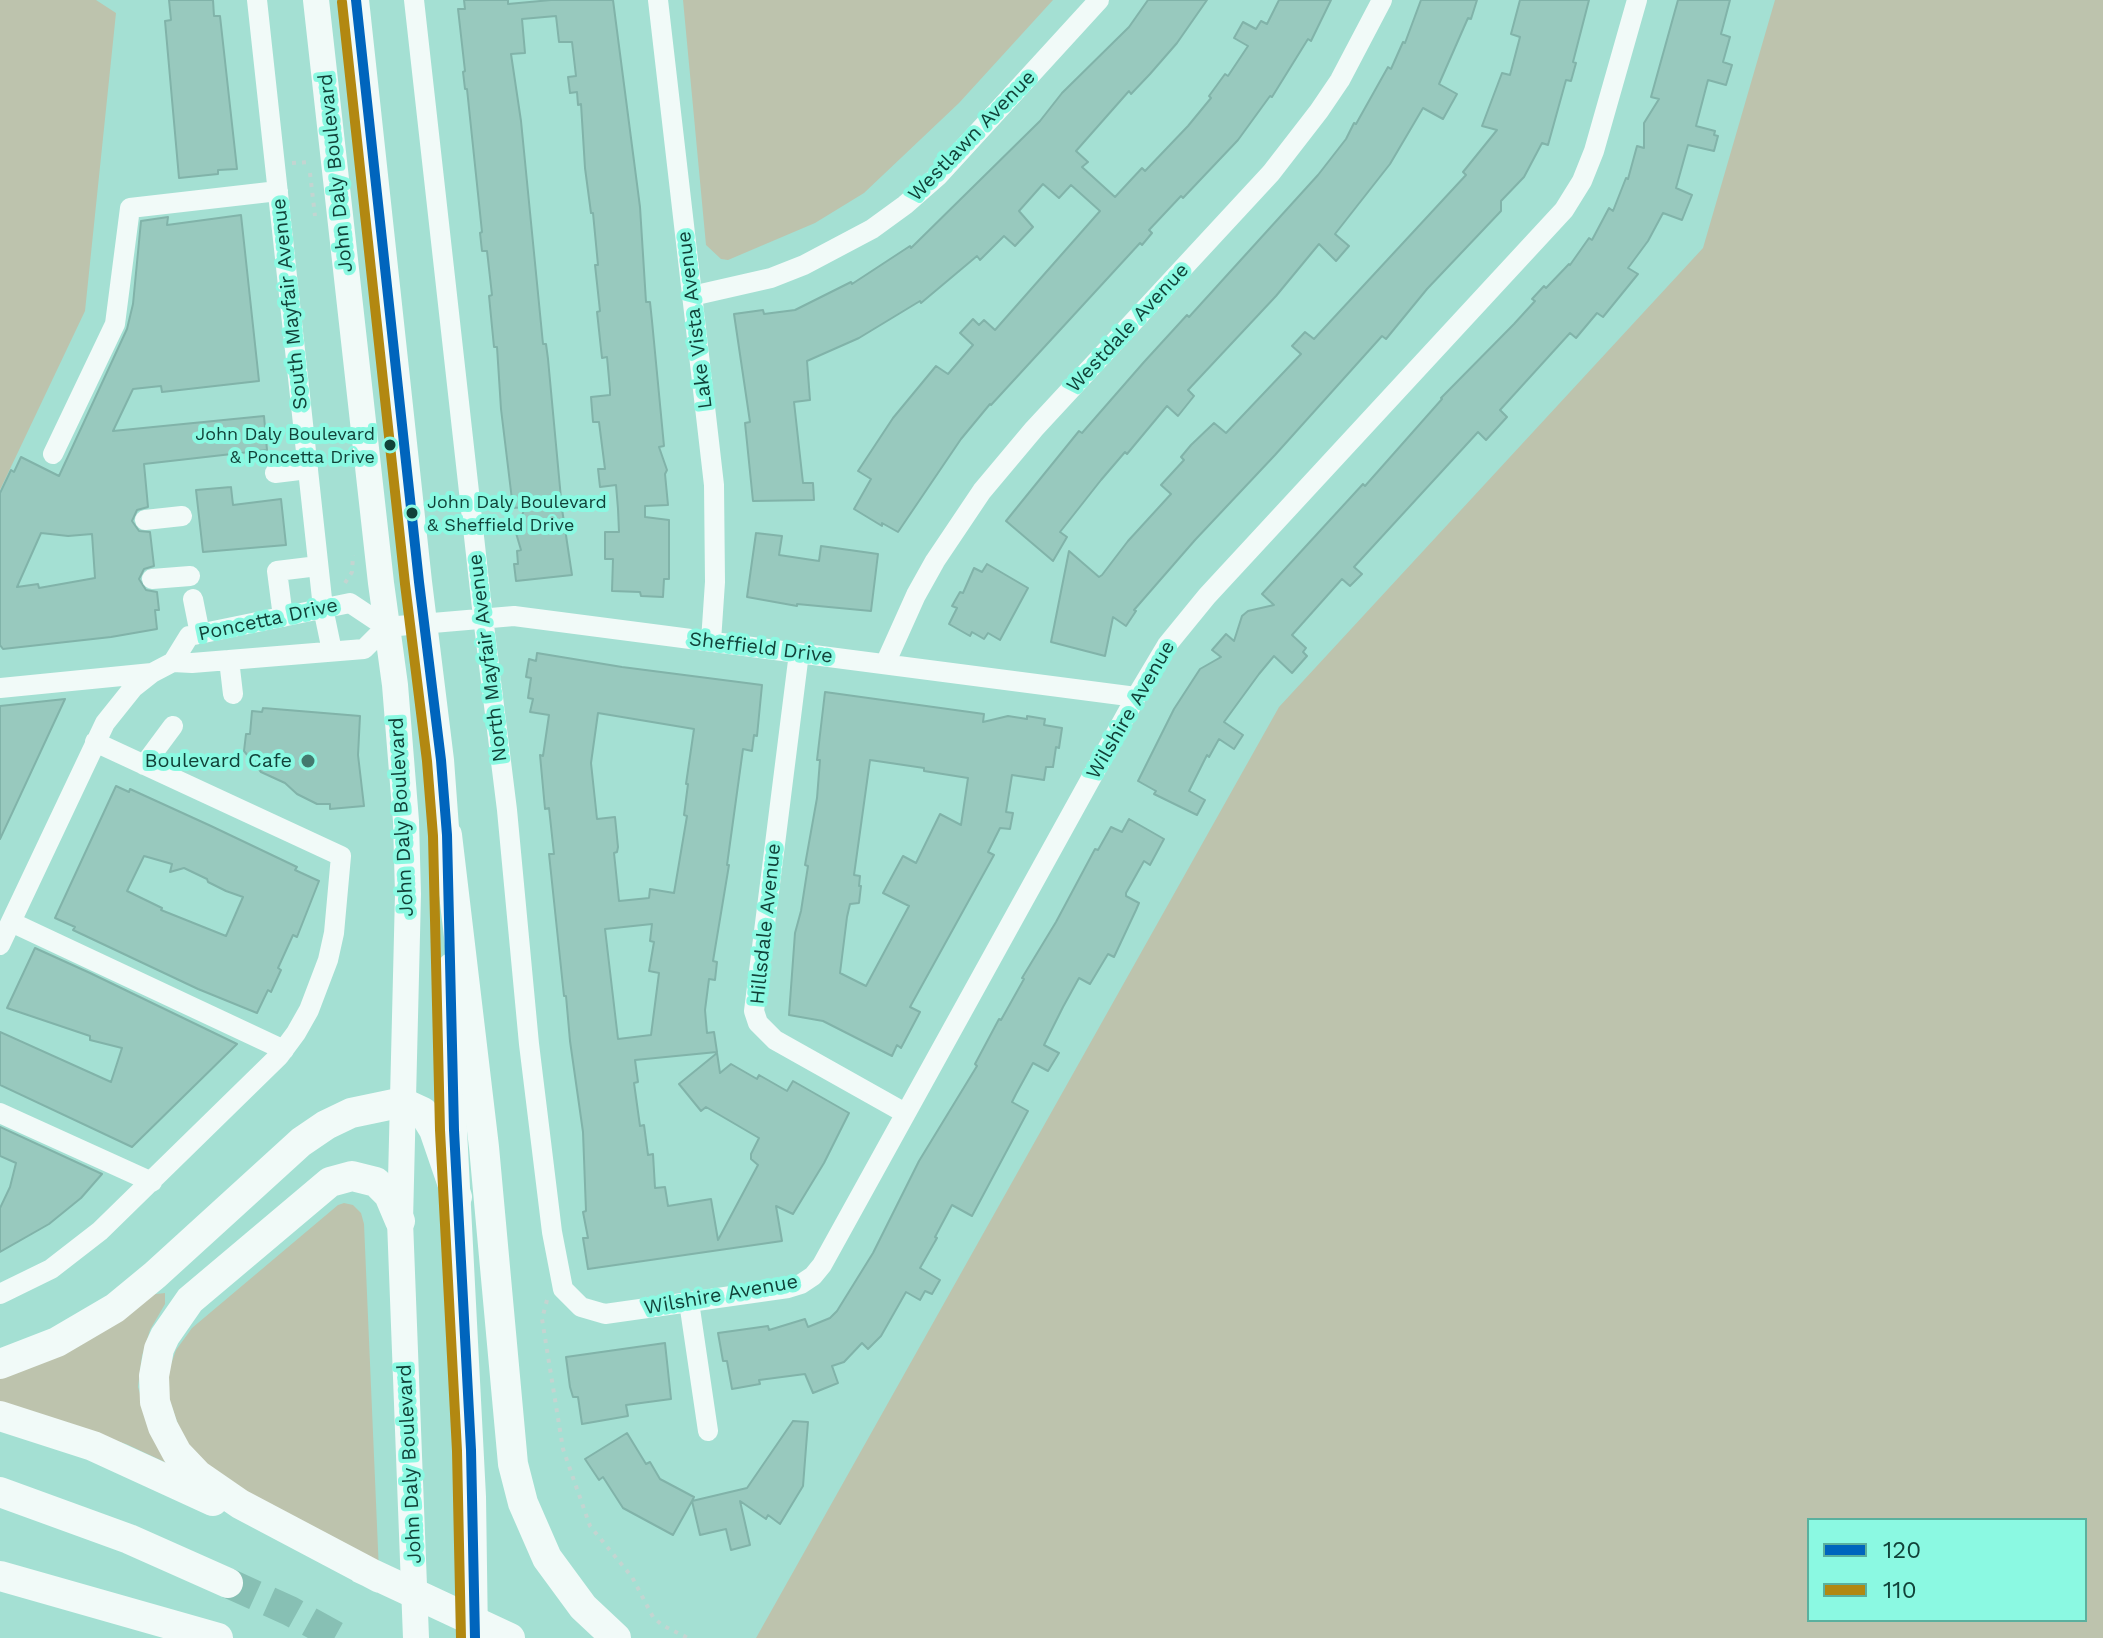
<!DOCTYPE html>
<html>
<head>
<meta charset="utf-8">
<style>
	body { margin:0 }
	#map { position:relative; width:2103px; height:1638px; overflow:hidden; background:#a4e0d3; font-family:"Work Sans",sans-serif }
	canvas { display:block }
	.legend { position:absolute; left:1807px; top:1518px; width:280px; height:104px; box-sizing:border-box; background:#8bf9e2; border:2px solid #5ab09e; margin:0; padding:10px 14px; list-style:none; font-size:24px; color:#114239 }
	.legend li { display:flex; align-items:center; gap:16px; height:40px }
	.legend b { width:40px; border:2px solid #5ab09e }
</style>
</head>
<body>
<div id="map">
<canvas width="2103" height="1638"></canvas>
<ul class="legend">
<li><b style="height:10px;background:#0065bd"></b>120</li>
<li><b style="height:10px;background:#b28811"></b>110</li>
</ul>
</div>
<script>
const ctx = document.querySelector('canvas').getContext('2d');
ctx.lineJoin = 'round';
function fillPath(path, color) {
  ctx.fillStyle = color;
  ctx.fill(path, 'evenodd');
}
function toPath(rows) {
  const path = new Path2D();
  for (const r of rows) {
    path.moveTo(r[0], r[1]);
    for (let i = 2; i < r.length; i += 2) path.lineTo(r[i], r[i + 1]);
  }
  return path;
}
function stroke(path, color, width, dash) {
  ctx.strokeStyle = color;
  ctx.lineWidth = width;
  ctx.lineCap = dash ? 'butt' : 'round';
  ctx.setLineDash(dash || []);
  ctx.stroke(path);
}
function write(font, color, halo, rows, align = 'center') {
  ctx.font = font + ' "Work Sans",sans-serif';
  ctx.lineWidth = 8;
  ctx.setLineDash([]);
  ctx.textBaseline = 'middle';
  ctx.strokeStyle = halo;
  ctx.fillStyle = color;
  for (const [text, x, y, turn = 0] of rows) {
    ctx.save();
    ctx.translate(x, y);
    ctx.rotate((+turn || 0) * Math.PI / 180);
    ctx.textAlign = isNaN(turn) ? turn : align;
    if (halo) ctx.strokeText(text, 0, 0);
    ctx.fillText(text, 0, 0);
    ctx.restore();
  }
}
fillPath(toPath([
	[0,0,96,0,116,13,85,311,0,490],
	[683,0,1053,0,959,103,864,193,815,223,728,260,721,259,706,245],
	[1775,0,2103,0,2103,1638,756,1638,1279,707,1703,248],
	[1809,1520,2085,1520,2085,1620,1809,1620],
	[344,1203,353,1205,361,1213,364,1224,379,1572,191,1462,164,1384,176,1350,192,1328,338,1205],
	[165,1293,165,1304,150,1330,142,1356,138,1387,153,1436,169,1464,126,1444,0,1404,0,1372,147,1295]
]), '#bdc3ad');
const building = toPath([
	[169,0,213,0,214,16,220,16,237,169,218,170,218,174,179,178,165,21,171,20,169,0],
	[464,0,508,0,508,4,551,0,613,0,640,207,646,302,650,302,652,321,664,446,659,447,667,470,665,474,668,505,645,506,645,517,669,520,669,579,664,579,663,597,641,596,640,592,612,591,613,559,605,559,605,532,619,532,618,509,616,485,600,487,598,469,605,469,599,422,593,422,591,397,610,395,610,390,607,357,602,358,597,312,600,311,595,265,598,265,593,213,591,213,585,168,581,104,578,105,577,92,570,93,568,77,576,76,572,42,559,42,556,16,522,19,525,53,511,54,521,121,543,344,546,344,548,359,562,509,572,575,516,581,514,564,518,564,517,551,521,550,516,533,525,507,513,508,501,409,497,347,494,347,489,296,492,295,487,251,482,251,480,233,482,232,467,89,465,89,463,72,465,71,458,9,465,9,464,0],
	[1148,0,1207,0,1177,43,1150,74,1131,94,1129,91,1076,151,1088,162,1082,167,1115,197,1142,168,1145,171,1188,126,1211,98,1209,96,1225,74,1228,76,1248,46,1234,38,1243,22,1256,29,1261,21,1267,24,1279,0,1331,0,1311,41,1308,39,1272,97,1270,96,1238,140,1183,198,1181,196,1149,230,1152,233,1142,245,1140,243,991,405,990,404,961,439,898,532,882,523,882,526,854,509,871,479,858,471,893,418,936,366,948,374,973,345,960,333,973,319,979,325,984,320,995,330,1100,211,1071,185,1059,198,1043,184,1019,211,1033,227,1015,246,1004,236,980,260,977,256,921,303,920,301,859,338,807,361,810,400,794,402,803,483,813,483,814,500,753,501,745,423,750,422,734,314,763,310,764,314,795,310,851,282,852,284,910,246,911,248,1040,121,1062,93,1129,27,1148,0],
	[1421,0,1477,0,1471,19,1468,18,1439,84,1457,94,1443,119,1423,108,1390,164,1335,234,1349,246,1336,261,1319,244,1276,296,1188,390,1194,396,1178,416,1167,406,1127,454,1125,452,1101,480,1060,532,1067,537,1053,561,1006,521,1079,431,1082,433,1144,362,1187,315,1189,317,1318,175,1346,139,1354,123,1356,124,1388,67,1391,69,1403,42,1405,43,1421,0],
	[1520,0,1589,0,1573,62,1576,63,1571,81,1566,80,1548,145,1542,143,1524,177,1501,201,1501,211,1427,289,1386,339,1382,336,1275,455,1195,540,1134,610,1136,611,1126,626,1113,617,1105,656,1051,642,1069,551,1099,577,1102,575,1128,541,1171,494,1161,485,1184,460,1181,457,1191,445,1214,423,1226,433,1301,354,1292,346,1305,332,1314,339,1466,175,1463,172,1497,130,1482,126,1502,73,1510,75,1520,37,1511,34,1520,0],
	[1678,0,1730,0,1721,34,1730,37,1723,62,1732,65,1726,85,1708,80,1696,126,1715,131,1714,135,1718,136,1714,151,1688,145,1676,188,1692,195,1682,220,1663,213,1648,241,1628,268,1638,274,1603,317,1597,313,1576,338,1570,333,1500,410,1507,417,1486,440,1478,432,1354,567,1362,574,1350,586,1342,579,1292,635,1306,648,1303,652,1307,656,1292,673,1274,656,1259,674,1224,722,1243,735,1234,749,1219,739,1209,757,1207,755,1189,791,1205,800,1197,815,1154,794,1156,791,1138,781,1174,709,1200,669,1221,657,1212,650,1226,634,1234,641,1242,616,1248,611,1274,605,1262,594,1363,484,1365,486,1442,399,1441,398,1514,324,1535,301,1532,299,1544,286,1546,288,1569,264,1570,265,1589,238,1592,240,1609,208,1613,211,1626,178,1628,179,1637,146,1644,148,1644,123,1659,99,1651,97,1678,0],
	[241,215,259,381,162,392,161,386,133,389,113,431,264,416,267,450,144,464,148,507,137,510,132,521,139,531,150,532,154,566,144,569,139,579,146,590,157,592,159,610,155,610,157,629,111,637,3,649,0,645,0,493,11,470,14,472,21,457,59,476,127,329,133,304,141,221,168,217,167,225,241,215],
	[41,533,68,536,92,534,95,578,39,588,38,584,17,587,41,533],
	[231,487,233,505,281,499,286,545,203,552,196,490,231,487],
	[756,533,782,536,779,555,819,561,821,546,878,554,871,611,797,604,797,606,747,597,756,533],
	[987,564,1028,588,1000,640,988,633,984,639,972,632,970,636,949,624,957,608,952,606,960,592,963,593,974,568,982,572,987,564],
	[537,653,622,667,762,685,757,736,754,735,752,751,743,749,727,865,729,865,713,961,717,962,715,980,709,979,705,1010,707,1033,714,1032,717,1052,635,1060,638,1082,634,1083,640,1126,644,1125,648,1155,653,1154,655,1188,665,1187,668,1206,711,1199,718,1240,758,1165,751,1159,751,1154,759,1138,706,1107,701,1111,679,1084,717,1053,720,1073,731,1064,757,1079,759,1075,787,1091,793,1081,849,1113,824,1163,793,1214,776,1206,782,1241,588,1269,583,1238,588,1238,583,1212,586,1211,583,1132,570,1041,566,996,564,996,549,854,554,854,549,808,545,809,540,755,543,756,549,715,530,712,533,699,528,698,531,678,526,677,529,659,536,661,537,653],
	[598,713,694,729,686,784,688,784,684,815,687,816,674,893,650,889,649,898,619,901,614,853,617,852,618,847,615,817,597,819,591,763,598,713],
	[652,924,650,941,654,942,649,971,659,973,651,1035,618,1039,605,929,652,924],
	[825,692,984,714,983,722,1008,716,1027,719,1027,716,1045,719,1044,725,1062,728,1059,748,1056,747,1053,767,1046,767,1044,780,1012,775,1006,812,1013,813,1010,829,1000,828,988,852,994,855,910,1007,920,1012,901,1048,897,1045,892,1056,823,1021,789,1015,795,933,801,911,808,866,805,865,817,798,820,760,817,760,825,692],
	[870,760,924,768,924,771,968,778,961,825,940,814,916,863,903,856,883,893,909,906,866,986,840,973,847,917,850,904,859,903,861,886,859,886,860,876,854,875,870,760],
	[65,699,0,839,0,706,65,699],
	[263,708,360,716,358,755,364,806,330,809,330,804,317,804,297,794,285,783,261,772,244,751,246,734,250,734,252,711,262,712,263,708],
	[116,786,129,792,130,789,211,826,297,867,295,870,319,881,297,937,293,935,278,968,281,970,271,992,268,990,257,1013,198,989,73,930,75,927,55,918,116,786],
	[144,856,172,864,170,872,184,868,207,879,208,882,226,891,243,897,226,936,161,910,162,908,127,891,144,856],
	[1129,819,1164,839,1150,865,1144,861,1126,893,1126,896,1139,903,1136,910,1114,957,1108,954,1090,984,1079,978,1063,1007,1044,1045,1059,1053,1048,1071,1033,1063,1016,1094,1012,1102,1028,1111,972,1216,952,1205,935,1237,937,1238,920,1268,940,1280,932,1294,925,1291,920,1300,906,1292,881,1336,868,1349,862,1343,844,1362,832,1366,838,1383,813,1393,805,1374,759,1380,760,1384,732,1389,727,1361,723,1361,718,1333,768,1326,769,1330,805,1319,808,1327,830,1318,837,1311,873,1253,919,1161,977,1066,975,1064,999,1019,1001,1020,1024,979,1022,978,1056,922,1095,849,1098,850,1111,827,1122,832,1129,819],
	[35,948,90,973,237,1044,132,1147,0,1085,0,1032,111,1082,122,1048,90,1040,90,1036,7,1008,35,948],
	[0,1127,102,1174,81,1198,49,1224,0,1252,0,1208,10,1187,16,1163,0,1156,0,1127],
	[665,1343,671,1399,626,1405,628,1416,582,1424,578,1397,573,1397,570,1387,566,1357,665,1343],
	[793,1421,808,1422,803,1486,780,1524,768,1515,766,1519,740,1501,750,1545,731,1550,726,1529,700,1535,692,1501,673,1535,623,1508,603,1477,599,1480,585,1459,627,1433,646,1464,650,1462,660,1479,694,1497,692,1501,747,1488,793,1421]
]);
fillPath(building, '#98c9be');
stroke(building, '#81b3a9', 2);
stroke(toPath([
	[228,1583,290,1611,339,1638]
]), '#87c0b4', 30, [30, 15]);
stroke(toPath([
	[292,163,310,162],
	[310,173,315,216],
	[345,583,352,572,353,555],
	[547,1300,542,1319,563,1449,590,1526,632,1577,653,1617,662,1625,688,1638]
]), '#c3d5d1', 4, [4, 6]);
stroke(toPath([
	[257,0,323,608,332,651],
	[414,0,483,617,507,810,529,1044,552,1232,563,1289,581,1307,605,1314,788,1288,801,1284,813,1276,822,1265,1136,697,1167,645,1207,596,1564,210,1582,181,1594,151,1637,0],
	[658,0,714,485,715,582,711,641],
	[692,296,771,278,804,265,872,229,905,205,938,176,1099,0],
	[53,454,115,324,130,208,278,191],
	[275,473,308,469],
	[145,520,182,516],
	[152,579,190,576],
	[193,599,200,634],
	[283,617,277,571,318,566],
	[386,627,514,616,1136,697],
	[799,653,754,1011,758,1023,775,1040,905,1113],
	[229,660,233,694],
	[173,662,192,663,364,649,386,627],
	[885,664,916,595,935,561,982,491,1034,429,1271,173,1319,111,1340,80,1382,0],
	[0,688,152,673],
	[144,765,173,726],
	[11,922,284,1050],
	[0,945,105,723,133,688,152,673,173,662,189,636,350,603,386,627],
	[0,1113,152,1182],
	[0,1294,51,1269,100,1231,279,1056,296,1033,309,1010,328,960,334,933,341,856,95,742],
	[689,1302,708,1431]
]), '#f1faf8', 20);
stroke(toPath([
	[316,0,381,583,395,685,406,821,408,894,400,1221,416,1638],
	[356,0,419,582,441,760,448,855],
	[451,966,454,1130,473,1497,475,1638]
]), '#f1faf8', 26);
stroke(toPath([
	[447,835,484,1147,513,1464,523,1503,547,1558,583,1607,616,1638],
	[0,1364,57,1342,115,1308,155,1275,301,1142,326,1125,351,1113,394,1104,410,1106,423,1112,434,1130,457,1197],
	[0,1416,93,1446,213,1501],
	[0,1492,129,1539,228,1583],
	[362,1569,510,1638],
	[0,1576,218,1638],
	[380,1578,240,1504,198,1475,177,1453,163,1427,155,1402,154,1376,159,1349,165,1336,190,1300,330,1182,352,1176,376,1182,389,1195,400,1221]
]), '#f1faf8', 30);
stroke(toPath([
	[356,0,419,582,441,760,447,835,454,1130,471,1450,475,1638]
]), '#0065bd', 10);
stroke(toPath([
	[342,2,405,584,427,761,433,836,440,1130,457,1451,461,1638]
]), '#b28811', 10);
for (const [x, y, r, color] of [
	[390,445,7,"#114239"],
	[412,513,7,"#114239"],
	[308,761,8,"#44796f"]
]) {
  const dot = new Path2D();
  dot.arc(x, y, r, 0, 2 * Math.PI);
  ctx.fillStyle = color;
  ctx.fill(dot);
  stroke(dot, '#8bf9e2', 3);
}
write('18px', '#114239', '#8bf9e2', [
	["John Daly Boulevard",375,435],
	["& Poncetta Drive",375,458],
	["John Daly Boulevard",427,503,"left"],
	["& Sheffield Drive",427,526,"left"]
], 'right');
write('20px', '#114239', '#8bf9e2', [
	["Westlawn Avenue",972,136,-46],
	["John Daly Boulevard",336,173,-96],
	["South Mayfair Avenue",290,304,-96],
	["Lake Vista Avenue",695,320,-97],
	["Westdale Avenue",1128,328,-47],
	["Poncetta Drive",268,620,-12],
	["Sheffield Drive",761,648,7],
	["North Mayfair Avenue",488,658,-97],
	["Wilshire Avenue",1131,710,-60],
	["John Daly Boulevard",402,817,-93],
	["Hillsdale Avenue",766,924,-84],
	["Wilshire Avenue",721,1295,-10],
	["John Daly Boulevard",410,1464,-93]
]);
write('20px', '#114239', '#8bf9e2', [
	["Boulevard Cafe",292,761]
], 'right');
</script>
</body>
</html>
